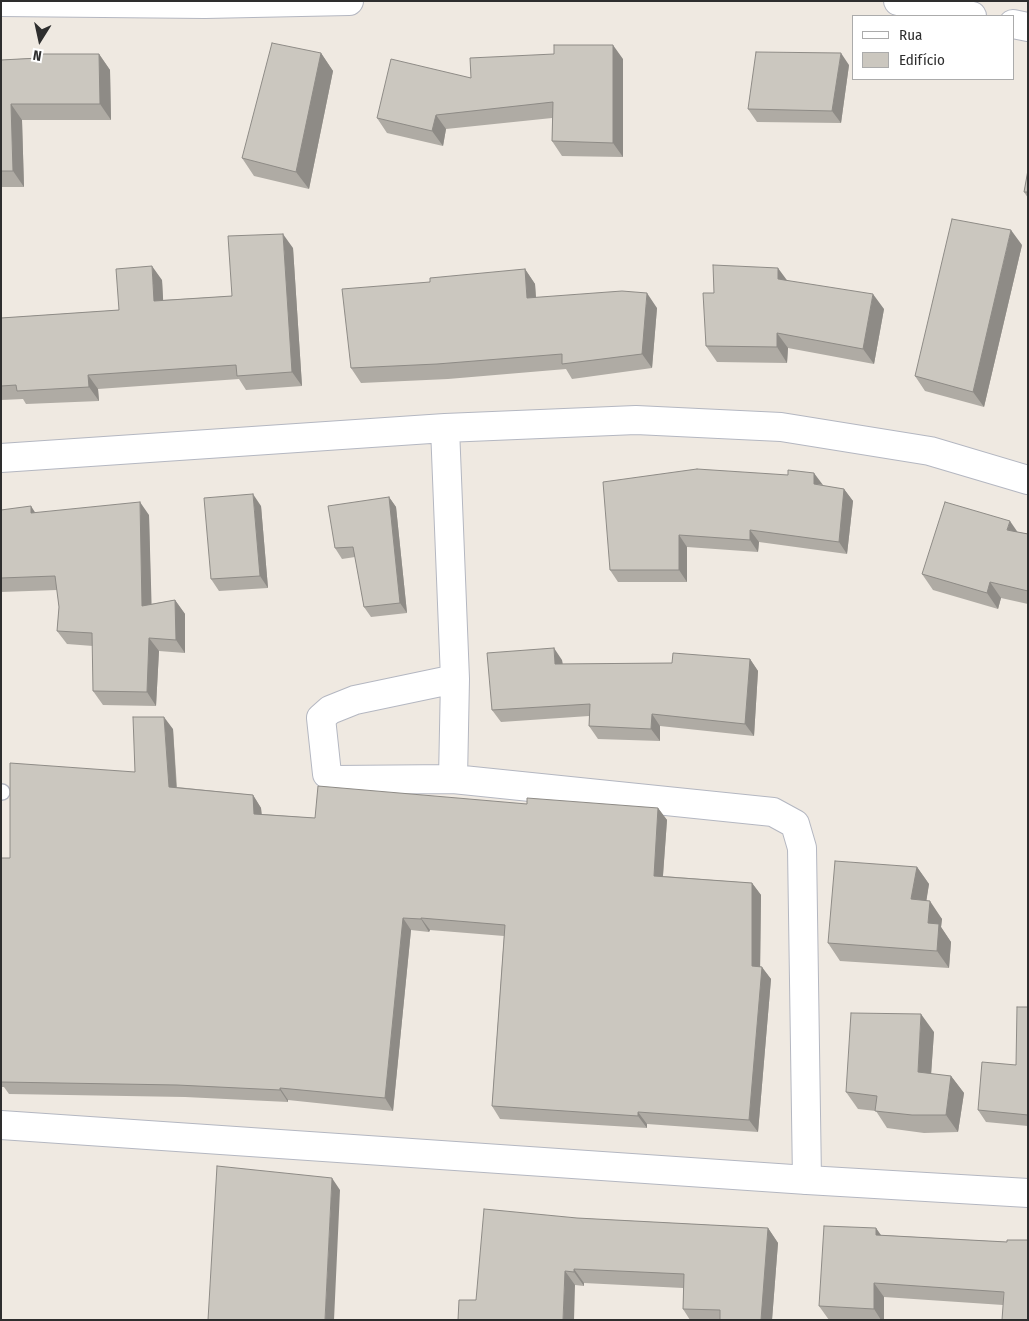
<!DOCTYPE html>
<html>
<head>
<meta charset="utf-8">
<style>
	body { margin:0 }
	#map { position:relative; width:1029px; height:1321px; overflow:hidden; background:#efe9e1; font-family:"Fira Sans Condensed",sans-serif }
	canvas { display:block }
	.frame { position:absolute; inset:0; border:2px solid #2e2e2e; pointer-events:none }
	.legend { position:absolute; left:852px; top:15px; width:162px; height:65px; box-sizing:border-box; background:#fff; border:1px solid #ababab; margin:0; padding:6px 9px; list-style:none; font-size:15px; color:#2e2e2e }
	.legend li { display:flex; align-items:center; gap:10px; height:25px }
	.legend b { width:25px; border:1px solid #ababab }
	.north { position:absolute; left:15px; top:15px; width:50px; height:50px; -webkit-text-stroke:4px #fff; paint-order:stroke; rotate:190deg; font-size:14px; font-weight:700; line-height:20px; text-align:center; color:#2e2e2e }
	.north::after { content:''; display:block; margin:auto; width:18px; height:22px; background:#2e2e2e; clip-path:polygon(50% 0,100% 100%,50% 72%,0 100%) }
</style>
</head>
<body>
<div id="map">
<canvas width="1029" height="1321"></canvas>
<div class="frame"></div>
<ul class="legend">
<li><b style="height:6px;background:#fff"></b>Rua</li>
<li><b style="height:14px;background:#cbc7bf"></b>Edifício</li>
</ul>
<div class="north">N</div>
</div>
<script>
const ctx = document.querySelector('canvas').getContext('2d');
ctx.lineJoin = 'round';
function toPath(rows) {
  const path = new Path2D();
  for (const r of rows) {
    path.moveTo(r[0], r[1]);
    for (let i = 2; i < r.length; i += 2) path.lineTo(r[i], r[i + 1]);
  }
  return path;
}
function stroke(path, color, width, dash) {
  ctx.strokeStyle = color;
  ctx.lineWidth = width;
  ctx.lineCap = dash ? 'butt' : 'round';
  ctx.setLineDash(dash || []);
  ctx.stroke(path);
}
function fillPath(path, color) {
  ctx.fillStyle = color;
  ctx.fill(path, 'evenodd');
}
const service = toPath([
	[1,792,2,792]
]);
const minor = toPath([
	[898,1,972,16],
	[1,2,205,4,349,1],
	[1013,24,1028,27],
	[445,428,455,679,453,779,773,812,795,824,802,848,807,1180],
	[1,458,445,428,636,420,781,427,930,451,1028,480],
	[453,779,335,780,327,774,321,718,330,710,355,700,455,679]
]);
const tertiary = toPath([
	[1,1125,807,1180,1028,1193]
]);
stroke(service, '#b4b7c1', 18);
stroke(minor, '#b4b7c1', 30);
stroke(tertiary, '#b4b7c1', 30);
stroke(service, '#fff', 15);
stroke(minor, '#fff', 28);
stroke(tertiary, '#fff', 28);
fillPath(toPath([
	[321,53,333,71,309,189,254,176,242,158],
	[99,54,110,70,111,120,22,120,24,187,1,187,1,60],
	[623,59,623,157,562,156,552,141,552,118,446,129,443,146,387,133,377,118,471,78],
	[849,65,841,123,757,122,748,109],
	[1028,170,1028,198,1024,192],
	[1022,245,984,407,925,391,915,376],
	[293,248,302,386,246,390,239,379,98,389,99,401,26,404,23,399,1,400,1,318,119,310,162,280,163,300,232,296],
	[525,269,535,284,536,298,657,308,652,368,572,379,566,369,448,379,361,383,351,368,430,282],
	[786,280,884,309,874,364,788,348,787,363,717,362,706,346,714,293],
	[788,475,823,486,844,489,853,501,847,554,759,542,758,552,687,547,687,582,618,582,610,570],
	[389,497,396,507,407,613,371,617,364,607,355,557,342,559,335,548],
	[261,506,268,588,219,591,211,579],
	[1,510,36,513,149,515,151,604,175,600,185,614,185,653,159,651,156,706,103,705,93,691,93,646,67,644,57,631,59,607,57,590,1,592],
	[1018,532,1028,534,1028,604,1001,598,998,609,933,590,922,574],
	[750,659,758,671,754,736,660,726,660,741,598,739,589,726,589,716,501,722,492,710,562,660,563,664,672,663],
	[173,729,177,787,253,795,261,808,262,814,315,818,527,804,658,808,667,820,663,876,752,883,761,895,760,966,771,979,758,1132,647,1124,647,1128,500,1119,492,1106,504,936,430,930,429,932,411,930,393,1111,288,1100,288,1102,185,1097,9,1094,4,1087,1,1087,1,858,10,858,135,772],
	[917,867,929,884,926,901,942,919,941,927,951,942,949,968,840,961,828,943],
	[1028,1007,1028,1126,986,1122,978,1110,1016,1065],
	[934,1032,931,1074,951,1076,964,1093,958,1132,924,1133,887,1128,876,1111,858,1109,846,1092],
	[577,1218,768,1228,778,1243,772,1320,690,1320,683,1309,683,1288,584,1283,584,1286,575,1285,476,1300],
	[876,1228,881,1235,1007,1242,1003,1305,884,1297,884,1320,829,1320,819,1306]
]), '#afaba4');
fillPath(toPath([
	[613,45,623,59,623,157,613,143],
	[321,53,333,71,309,189,296,172],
	[841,53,849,65,841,123,832,111],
	[99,54,110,70,111,120,100,104],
	[11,104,22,120,24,187,13,171],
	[436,115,446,129,443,146,432,131],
	[1011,230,1022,245,984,407,973,392],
	[283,234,293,248,302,386,292,372],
	[152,266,162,280,164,315,154,301],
	[778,268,789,283,778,279],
	[525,269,535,284,537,313,527,298],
	[647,293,657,308,652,368,642,354],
	[873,294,884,309,874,364,863,349],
	[777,333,788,348,787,363,777,347],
	[88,375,98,389,99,401,89,387],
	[814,473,823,485,814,484],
	[844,489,853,501,847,554,839,542],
	[253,494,261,506,268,588,260,576],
	[389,497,396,507,407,613,400,603],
	[140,502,149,515,152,619,142,606],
	[31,506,40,520,31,513],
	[1010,521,1021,537,1007,530],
	[750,530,759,542,758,552,750,540],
	[679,535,687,547,687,582,679,570],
	[990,582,1001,598,998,609,987,593],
	[175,600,185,614,185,653,176,640],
	[149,638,159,651,156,706,147,692],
	[554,648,562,660,563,676,555,664],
	[750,659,758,671,754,736,745,724],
	[652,714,660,726,660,741,651,729],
	[164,717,173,729,177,799,169,787],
	[253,795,261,808,262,826,254,814],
	[658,808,667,820,662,888,654,876],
	[917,867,929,884,924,916,911,899],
	[752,883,761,895,760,978,752,966],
	[930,901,942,919,941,927,951,942,949,968,937,951,928,923],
	[403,918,411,930,393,1111,385,1098],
	[421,918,430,930,429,932,421,919],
	[762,967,771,979,758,1132,749,1120],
	[921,1014,934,1032,930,1090,918,1072],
	[951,1076,964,1093,958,1132,946,1115],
	[280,1088,288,1100,288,1102,280,1090],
	[638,1112,647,1124,647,1128,638,1116],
	[332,1178,340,1190,334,1320,325,1320],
	[768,1228,778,1243,772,1320,761,1320],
	[876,1228,886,1243,876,1235],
	[574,1269,584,1283,584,1286,574,1272],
	[565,1271,575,1285,574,1320,563,1320],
	[874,1283,884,1297,884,1320,881,1320,874,1309]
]), '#8e8b86');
const building = toPath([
	[272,43,321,53,296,172,242,158,272,43],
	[554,45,613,45,613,143,552,141,553,102,436,115,432,131,377,118,391,59,471,78,470,58,554,54,554,45],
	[756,52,841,53,832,111,748,109,756,52],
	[38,54,99,54,100,104,11,104,13,171,1,171,1,60,39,58,38,54],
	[1028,170,1028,192,1024,192,1028,170],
	[952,219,1011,230,973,392,915,376,952,219],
	[283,234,292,372,237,376,236,365,88,375,89,387,17,391,16,385,1,386,1,318,119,310,116,269,152,266,154,301,232,296,228,236,283,234],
	[713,265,778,268,778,279,873,294,863,349,777,333,777,347,706,346,703,293,714,293,713,265],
	[525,269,527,298,622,291,647,293,642,354,562,364,562,354,437,364,351,368,342,289,430,282,430,278,525,269],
	[697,469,788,475,788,470,814,473,814,484,844,489,839,542,750,530,750,540,679,535,679,570,610,570,603,482,697,469],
	[253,494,260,576,211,579,204,498,253,494],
	[389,497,400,603,364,607,353,547,335,548,328,506,389,497],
	[140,502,142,606,175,600,176,640,149,638,147,692,93,691,92,633,57,631,59,607,55,576,1,578,1,510,31,506,31,513,140,502],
	[945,502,1010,521,1007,530,1028,534,1028,591,990,582,987,593,922,574,945,502],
	[554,648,555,664,672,663,673,653,750,659,745,724,652,714,651,729,589,726,590,704,492,710,487,653,554,648],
	[133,717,164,717,169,787,253,795,254,814,315,818,318,786,527,804,527,798,658,808,654,876,752,883,752,966,762,967,749,1120,638,1112,638,1116,492,1106,505,925,421,918,421,919,403,918,385,1098,280,1088,280,1090,177,1085,1,1082,1,858,10,858,10,763,135,772,133,717],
	[835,861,917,867,911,899,930,901,928,923,939,924,937,951,828,943,835,861],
	[1017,1007,1028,1007,1028,1115,978,1110,982,1062,1016,1065,1017,1007],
	[851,1013,921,1014,918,1072,951,1076,946,1115,912,1115,875,1111,877,1096,846,1092,851,1013],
	[217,1166,332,1178,325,1320,208,1320,217,1166],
	[484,1209,577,1218,768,1228,761,1320,720,1320,720,1310,683,1309,684,1274,574,1269,574,1272,565,1271,563,1320,458,1320,459,1300,476,1300,484,1209],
	[824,1226,876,1228,876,1235,1007,1242,1007,1240,1028,1240,1028,1320,1002,1320,1004,1292,874,1283,874,1309,819,1306,824,1226]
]);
fillPath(building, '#cbc7bf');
stroke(building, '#8e8b86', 1);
</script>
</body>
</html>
